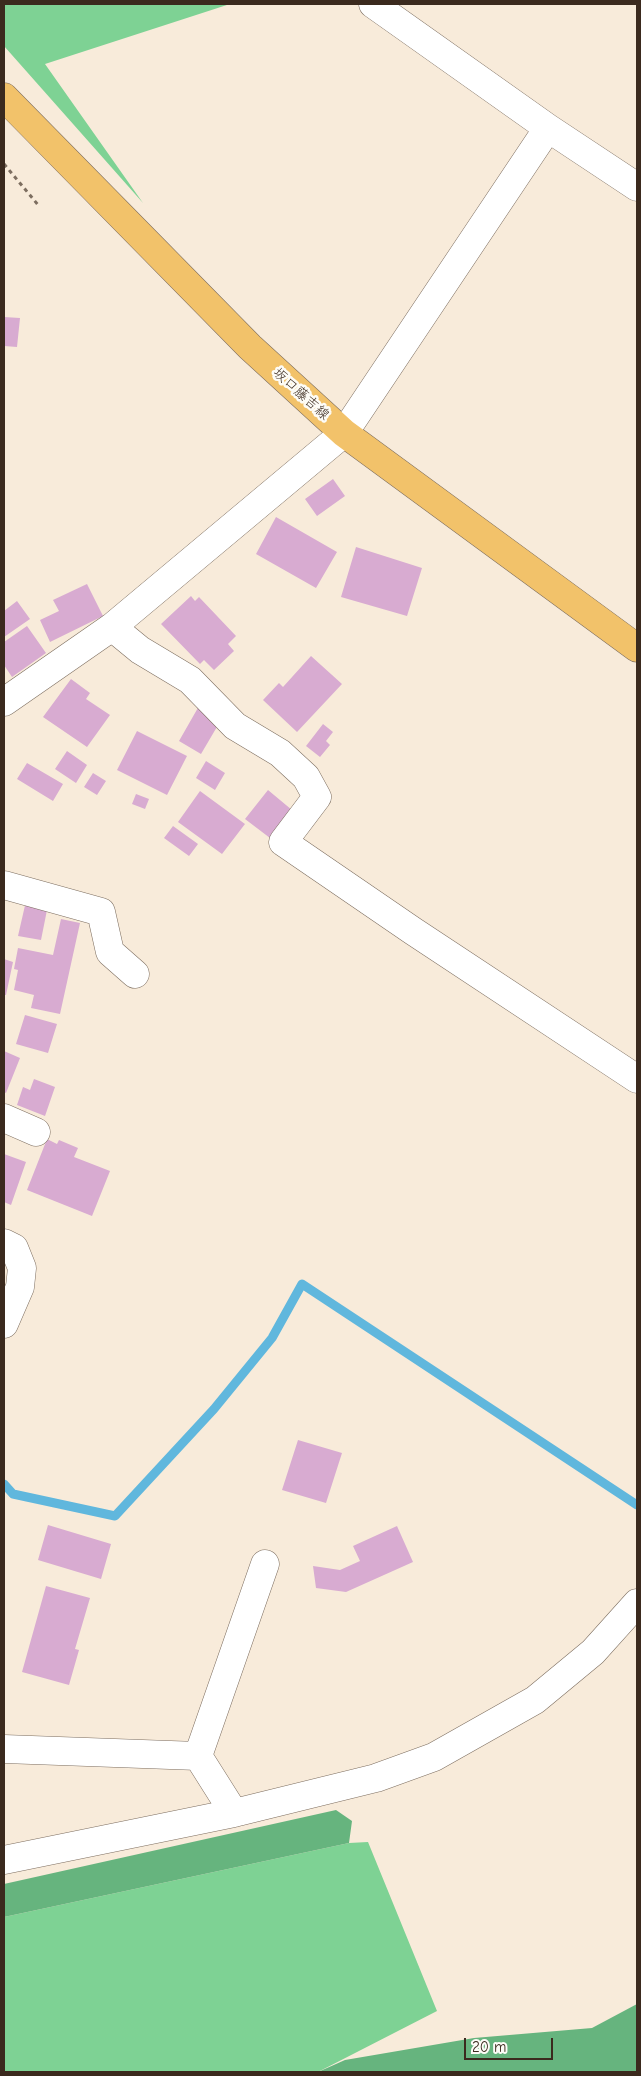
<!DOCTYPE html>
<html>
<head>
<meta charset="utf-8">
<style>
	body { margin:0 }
	#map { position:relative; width:641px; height:2076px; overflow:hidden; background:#f8ebda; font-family:"Comic Neue",sans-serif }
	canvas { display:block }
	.frame { position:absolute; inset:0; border:5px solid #3b2a1e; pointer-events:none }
	.scale { position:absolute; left:464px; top:2038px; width:89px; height:22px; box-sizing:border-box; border:2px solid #3b2a1e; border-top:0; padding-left:6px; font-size:15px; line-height:18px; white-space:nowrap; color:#3b2a1e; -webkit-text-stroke:4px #fdfcf7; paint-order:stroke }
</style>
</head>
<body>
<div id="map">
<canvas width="641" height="2076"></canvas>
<div class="frame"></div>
<div class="scale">20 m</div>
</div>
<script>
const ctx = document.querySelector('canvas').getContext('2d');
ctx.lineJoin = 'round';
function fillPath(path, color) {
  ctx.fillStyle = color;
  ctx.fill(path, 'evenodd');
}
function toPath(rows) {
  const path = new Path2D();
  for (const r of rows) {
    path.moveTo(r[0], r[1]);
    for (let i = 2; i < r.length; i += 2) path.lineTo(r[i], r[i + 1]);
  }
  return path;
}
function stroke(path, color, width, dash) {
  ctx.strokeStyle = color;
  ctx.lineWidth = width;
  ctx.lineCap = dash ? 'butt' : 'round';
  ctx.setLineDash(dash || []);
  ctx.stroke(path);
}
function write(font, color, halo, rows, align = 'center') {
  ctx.font = font + ' "Comic Neue","Klee One",sans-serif';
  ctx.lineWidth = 5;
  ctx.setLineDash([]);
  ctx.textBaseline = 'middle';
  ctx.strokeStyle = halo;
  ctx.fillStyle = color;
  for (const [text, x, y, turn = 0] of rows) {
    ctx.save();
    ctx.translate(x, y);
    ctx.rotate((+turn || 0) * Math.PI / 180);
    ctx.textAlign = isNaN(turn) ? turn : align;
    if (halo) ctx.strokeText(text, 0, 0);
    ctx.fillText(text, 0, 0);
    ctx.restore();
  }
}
fillPath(toPath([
	[4,4,230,4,45,64,143,203,4,46],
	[368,1842,437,2011,318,2072,4,2072,4,1917,349,1843]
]), '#7ed294');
fillPath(toPath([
	[336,1810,352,1821,349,1843,4,1917,4,1884],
	[637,2004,637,2072,318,2072,345,2060,474,2038,592,2028]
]), '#66b47e');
stroke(toPath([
	[4,1484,13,1494,115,1516,214,1409,272,1338,302,1284,637,1505]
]), '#60b7dd', 9);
fillPath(toPath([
	[4,317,20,318,17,347,4,346],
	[333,479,345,496,317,516,305,499],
	[276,517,337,552,316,588,256,554],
	[356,547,422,568,407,616,341,597],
	[87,584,103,616,50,642,40,620,59,611,53,600],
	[191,596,195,601,199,597,236,636,228,644,234,651,214,670,204,660,200,664,161,624],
	[17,601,30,619,4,637,4,611],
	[27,626,46,653,12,677,4,665,4,642],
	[311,656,342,684,297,732,263,700,279,683,283,687],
	[71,679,90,693,86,699,110,715,87,747,43,717],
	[199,706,221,720,201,754,179,741],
	[323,724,333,732,326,741,330,745,320,757,306,746],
	[137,731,187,756,167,795,117,770],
	[67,751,87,765,76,783,55,769],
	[206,761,225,773,215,790,196,778],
	[27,763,63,784,53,801,17,779],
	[93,773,106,781,97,795,84,787],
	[268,790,292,810,270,838,245,819],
	[200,791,245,824,222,854,178,822],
	[136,794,149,799,145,809,132,804],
	[173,826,198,844,189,856,164,838],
	[26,901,48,905,41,940,18,936],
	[61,919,80,923,60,1014,31,1008,34,995,14,990,18,970,14,969,18,948,53,955],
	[4,959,13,962,6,995,4,995],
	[25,1015,57,1024,48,1053,16,1044],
	[4,1051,20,1058,6,1093,4,1092],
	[34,1079,55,1087,45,1116,17,1105,23,1087,30,1090],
	[47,1139,57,1144,59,1140,78,1148,74,1157,110,1171,92,1216,27,1190],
	[4,1154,26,1162,11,1205,4,1202],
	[298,1440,342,1453,326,1503,282,1490],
	[48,1525,111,1544,101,1579,38,1560],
	[397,1526,413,1562,346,1592,316,1588,313,1566,340,1570,360,1561,353,1546],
	[46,1586,90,1598,75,1649,79,1650,69,1685,22,1672]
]), '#d8abd1');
const minor = toPath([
	[373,4,548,128],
	[112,627,140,650,190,680,235,726,280,753,306,777,317,797,283,842,413,931,637,1079],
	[4,702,112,627,344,433,548,128,637,187],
	[4,885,101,912,110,952,135,974],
	[4,1118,36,1132],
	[4,1243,14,1248,22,1268,20,1287,4,1324],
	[4,1749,198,1756,234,1813],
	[198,1756,265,1564],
	[4,1860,234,1813,376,1778,434,1757,535,1700,593,1652,637,1603]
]);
const major = toPath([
	[4,97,250,347,344,433,637,648]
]);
stroke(minor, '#7d6e60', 29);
stroke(major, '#7d6e60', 29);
stroke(toPath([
	[4,164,39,206]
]), '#7d6e60', 3, [4, 4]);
stroke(minor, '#fff', 28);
stroke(major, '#f2c26a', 28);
write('14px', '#3b2a1e', '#fdfcf7', [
	["坂口藤吉線",301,394,42]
]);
</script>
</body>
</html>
